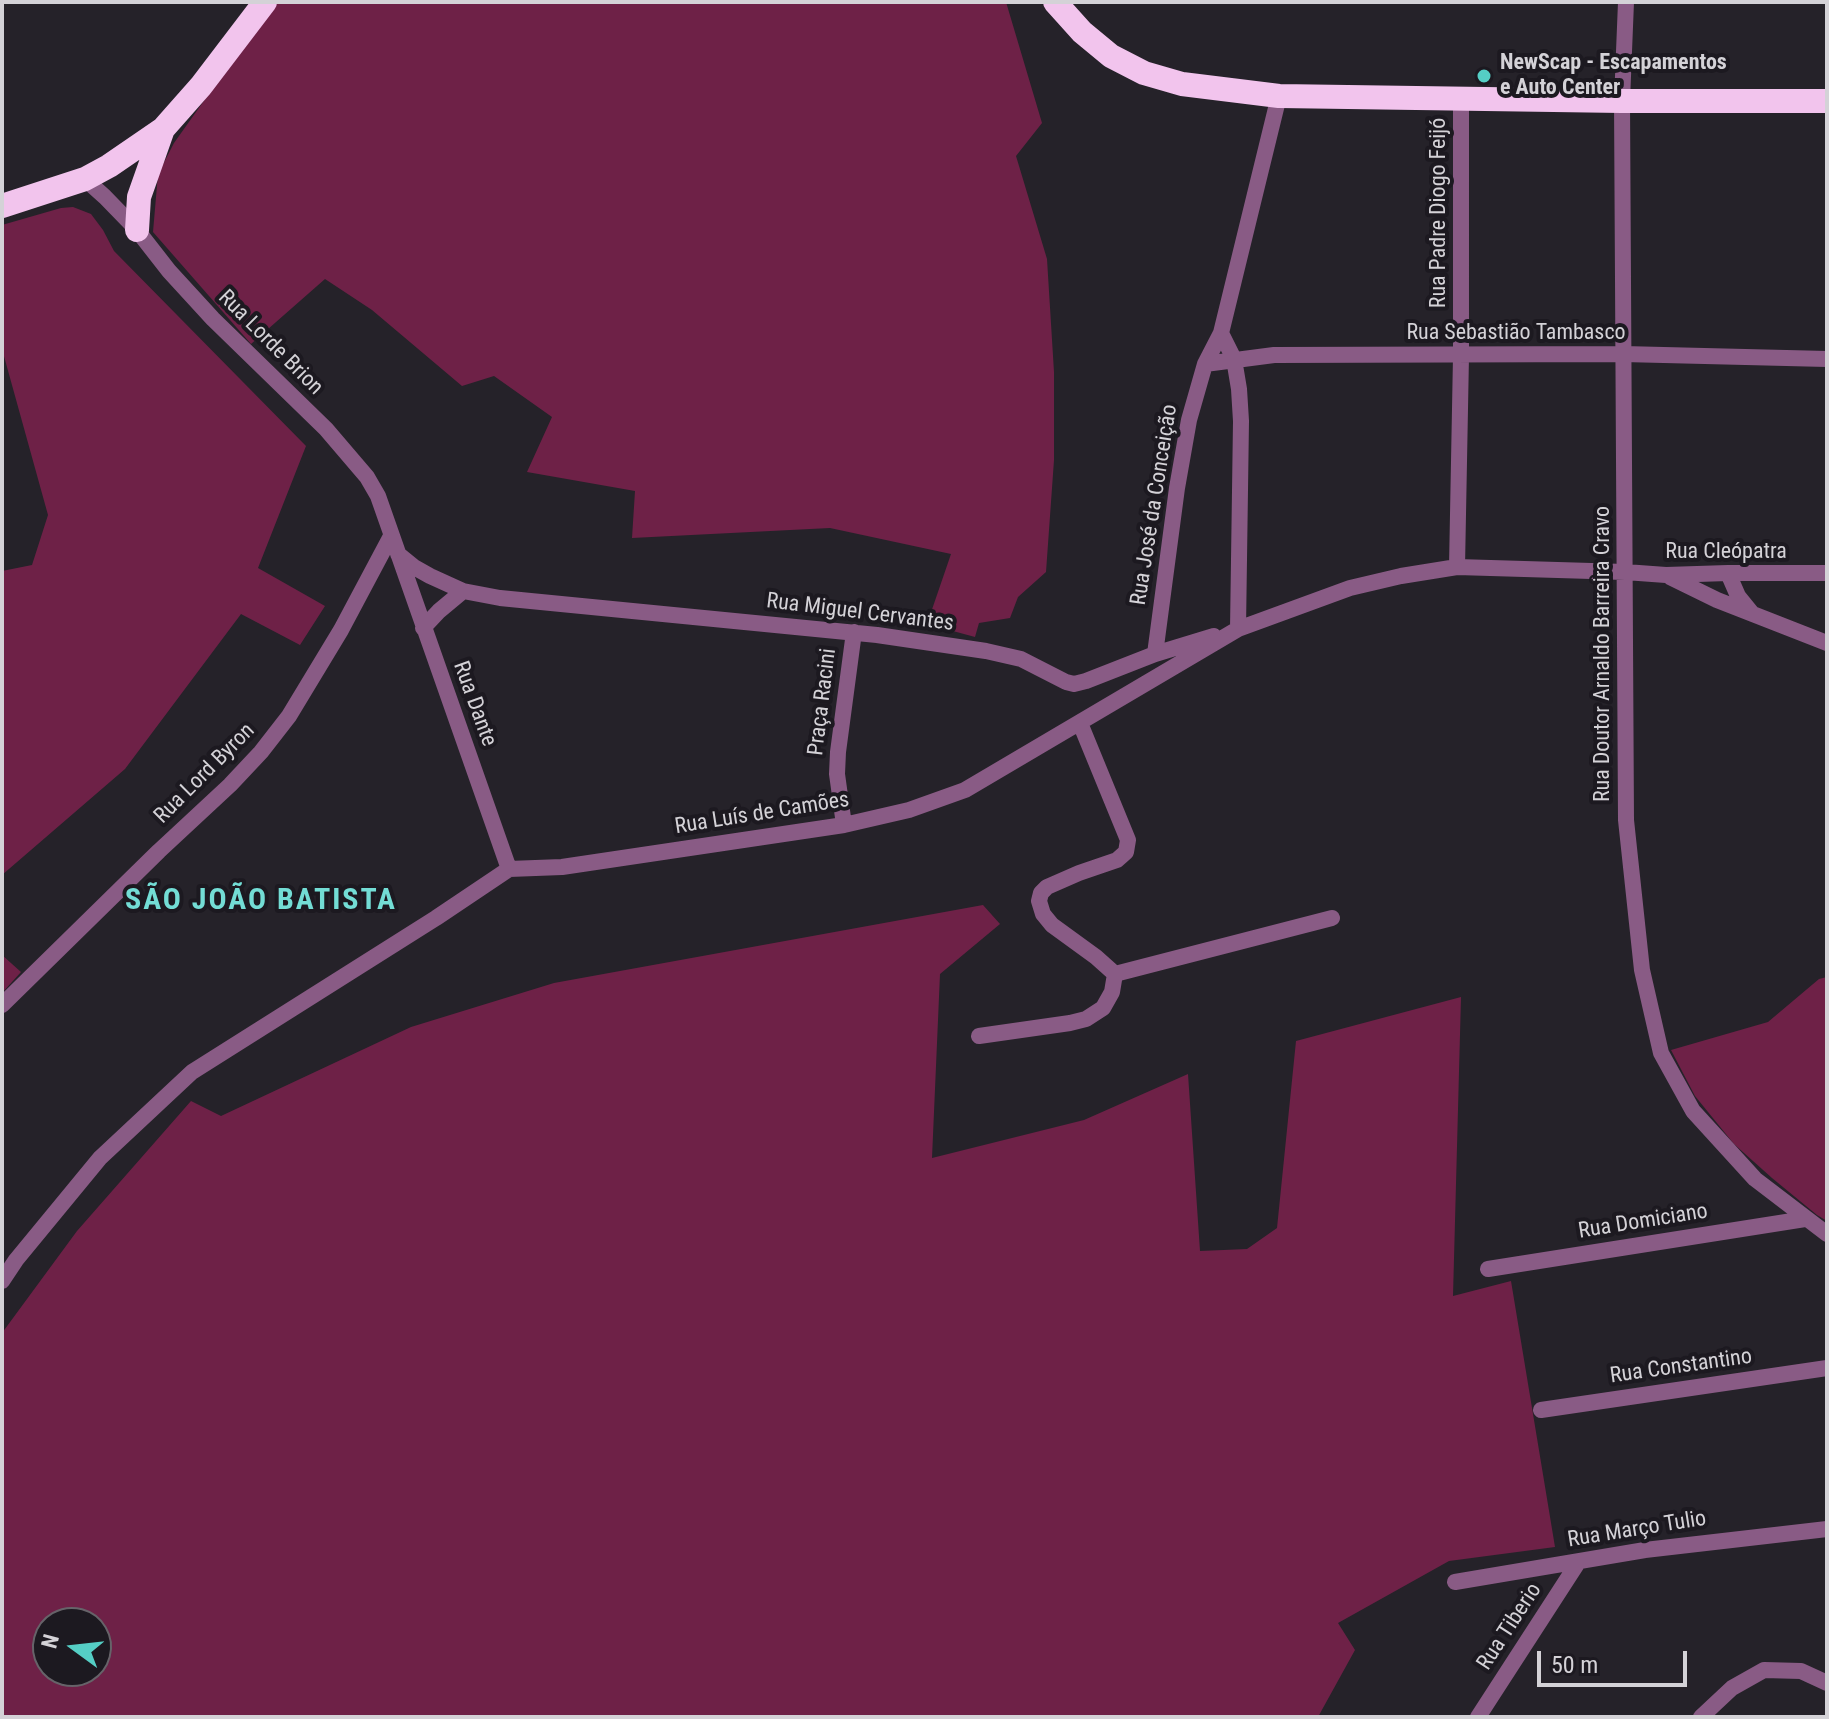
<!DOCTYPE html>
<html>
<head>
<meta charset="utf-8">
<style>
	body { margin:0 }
	#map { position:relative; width:1829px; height:1719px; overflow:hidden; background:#252229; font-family:"Roboto Condensed",sans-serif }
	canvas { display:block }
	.frame { position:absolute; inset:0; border:4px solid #d4d2d7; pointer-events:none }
	.north { position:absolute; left:32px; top:1607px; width:80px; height:80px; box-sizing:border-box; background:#1c1920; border:2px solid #666369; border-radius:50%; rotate:285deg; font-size:22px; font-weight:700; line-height:32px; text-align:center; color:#d4d2d7 }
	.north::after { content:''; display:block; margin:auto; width:28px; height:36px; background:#55cec5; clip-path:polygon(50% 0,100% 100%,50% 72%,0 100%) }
	.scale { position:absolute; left:1537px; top:1651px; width:150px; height:36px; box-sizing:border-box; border:4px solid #d4d2d7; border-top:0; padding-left:10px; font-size:24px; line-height:28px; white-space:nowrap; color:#d4d2d7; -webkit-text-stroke:6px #1c1920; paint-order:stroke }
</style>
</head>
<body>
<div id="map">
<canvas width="1829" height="1719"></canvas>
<div class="frame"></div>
<div class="north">N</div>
<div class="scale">50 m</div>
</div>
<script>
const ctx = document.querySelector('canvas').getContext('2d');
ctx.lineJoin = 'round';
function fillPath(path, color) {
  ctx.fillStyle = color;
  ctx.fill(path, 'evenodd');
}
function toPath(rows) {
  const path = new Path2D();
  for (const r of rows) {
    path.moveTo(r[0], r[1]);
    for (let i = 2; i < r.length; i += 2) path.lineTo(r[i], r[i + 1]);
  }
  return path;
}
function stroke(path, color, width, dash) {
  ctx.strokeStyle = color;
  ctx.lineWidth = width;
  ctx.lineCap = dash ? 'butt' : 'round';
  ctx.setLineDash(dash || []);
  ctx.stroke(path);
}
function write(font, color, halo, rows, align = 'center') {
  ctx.font = font + ' "Roboto Condensed",sans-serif';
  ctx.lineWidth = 8;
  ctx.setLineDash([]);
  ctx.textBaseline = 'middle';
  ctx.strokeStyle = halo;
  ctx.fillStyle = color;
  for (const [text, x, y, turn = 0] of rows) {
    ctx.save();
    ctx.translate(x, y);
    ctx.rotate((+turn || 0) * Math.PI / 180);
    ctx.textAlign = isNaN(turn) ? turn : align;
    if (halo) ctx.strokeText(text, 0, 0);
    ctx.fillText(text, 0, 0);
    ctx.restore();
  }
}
fillPath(toPath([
	[274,2,1006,2,1042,123,1016,156,1047,259,1054,372,1054,460,1046,572,1018,597,1010,618,979,623,975,637,927,624,951,554,830,528,632,538,635,491,527,472,552,417,494,376,462,386,372,310,325,279,251,344,153,232,158,174,174,143],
	[73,207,91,214,103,230,114,251,306,446,258,568,325,606,300,645,241,614,125,769,2,875,2,571,32,565,48,515,2,349,2,225,61,208],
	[983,905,1000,924,940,974,932,1158,1084,1120,1188,1074,1200,1251,1247,1249,1277,1228,1296,1041,1461,997,1453,1296,1511,1281,1555,1547,1449,1561,1338,1623,1355,1650,1318,1717,2,1717,2,1333,77,1231,191,1101,221,1116,411,1027,554,983],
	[96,1623,96,1671,48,1671,48,1623],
	[2,955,21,972,2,993],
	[1827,977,1827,1221,1817,1215,1772,1178,1734,1144,1695,1096,1671,1050,1768,1022,1819,979]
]), '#6e2147');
stroke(toPath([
	[1626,2,1622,101,1626,820,1642,970,1661,1053,1693,1111,1755,1179,1827,1234],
	[85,179,105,197,137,230,169,271,213,319,326,429,367,477,378,496,509,869],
	[1221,333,1234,359,1239,389,1241,421,1238,629],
	[1205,364,1274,355,1623,354,1827,359],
	[398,554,414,567,430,576,463,591,500,598,877,635,986,651,1021,659,1066,682,1074,684,1086,681,1155,654,1214,636],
	[1457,567,1461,356,1461,98],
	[1728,573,1738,596,1751,612],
	[1670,577,1717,600,1827,643],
	[423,628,439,611,463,591],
	[1155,654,1177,488,1189,420,1205,364,1221,333,1279,96],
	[844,825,837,774,838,752,854,632],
	[1115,974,1332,918],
	[2,1005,159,851,230,785,261,752,289,716,341,630,391,536],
	[979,1036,1070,1023,1086,1019,1103,1008,1112,992,1115,974,1096,957,1052,925,1043,914,1039,901,1041,893,1047,887,1079,873,1117,860,1126,852,1128,840,1080,723],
	[1488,1269,1805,1219],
	[2,1281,16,1260,100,1158,192,1072,436,918,509,869,562,867,844,825,909,810,965,790,1238,629,1350,588,1401,576,1457,567,1625,572,1666,575,1728,573,1827,573],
	[1541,1410,1827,1368],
	[1455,1582,1645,1550,1827,1529],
	[1478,1717,1579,1561],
	[1701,1717,1732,1688,1764,1670,1801,1671,1827,1683]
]), '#895b85', 16);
stroke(toPath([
	[1055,2,1082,32,1111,56,1144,73,1182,84,1279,96,1622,101,1827,101],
	[2,206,85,179,109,166,163,129,201,86,265,2],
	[137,230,139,197,163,129]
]), '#f2c4ed', 24);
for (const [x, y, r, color] of [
	[1484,76,8,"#55cec5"]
]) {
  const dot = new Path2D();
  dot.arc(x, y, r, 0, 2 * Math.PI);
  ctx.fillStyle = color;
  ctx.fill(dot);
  stroke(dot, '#1c1920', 3);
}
write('bold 22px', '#d4d2d7', '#1c1920', [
	["NewScap - Escapamentos",1500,63],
	["e Auto Center",1500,88]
], 'left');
write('22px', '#d4d2d7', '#1c1920', [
	["Rua Padre Diogo Feijó",1439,213,-90],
	["Rua Sebastião Tambasco",1516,333],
	["Rua Lorde Brion",270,343,45],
	["Rua José da Conceição",1155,505,-81],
	["Rua Cleópatra",1726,552],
	["Rua Miguel Cervantes",860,613,7],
	["Rua Doutor Arnaldo Barreira Cravo",1603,654,-90],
	["Praça Racini",823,702,-83],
	["Rua Dante",474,704,70],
	["Rua Lord Byron",205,774,-45],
	["Rua Luís de Camões",762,814,-9],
	["Rua Domiciano",1643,1222,-9],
	["Rua Constantino",1681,1367,-8],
	["Rua Março Tulio",1637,1530,-9],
	["Rua Tiberio",1510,1627,-57]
]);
ctx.letterSpacing = '2px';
write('bold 30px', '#73ddd5', '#1c1920', [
	["SÃO JOÃO BATISTA",261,901]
]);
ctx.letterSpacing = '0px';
</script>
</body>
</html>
